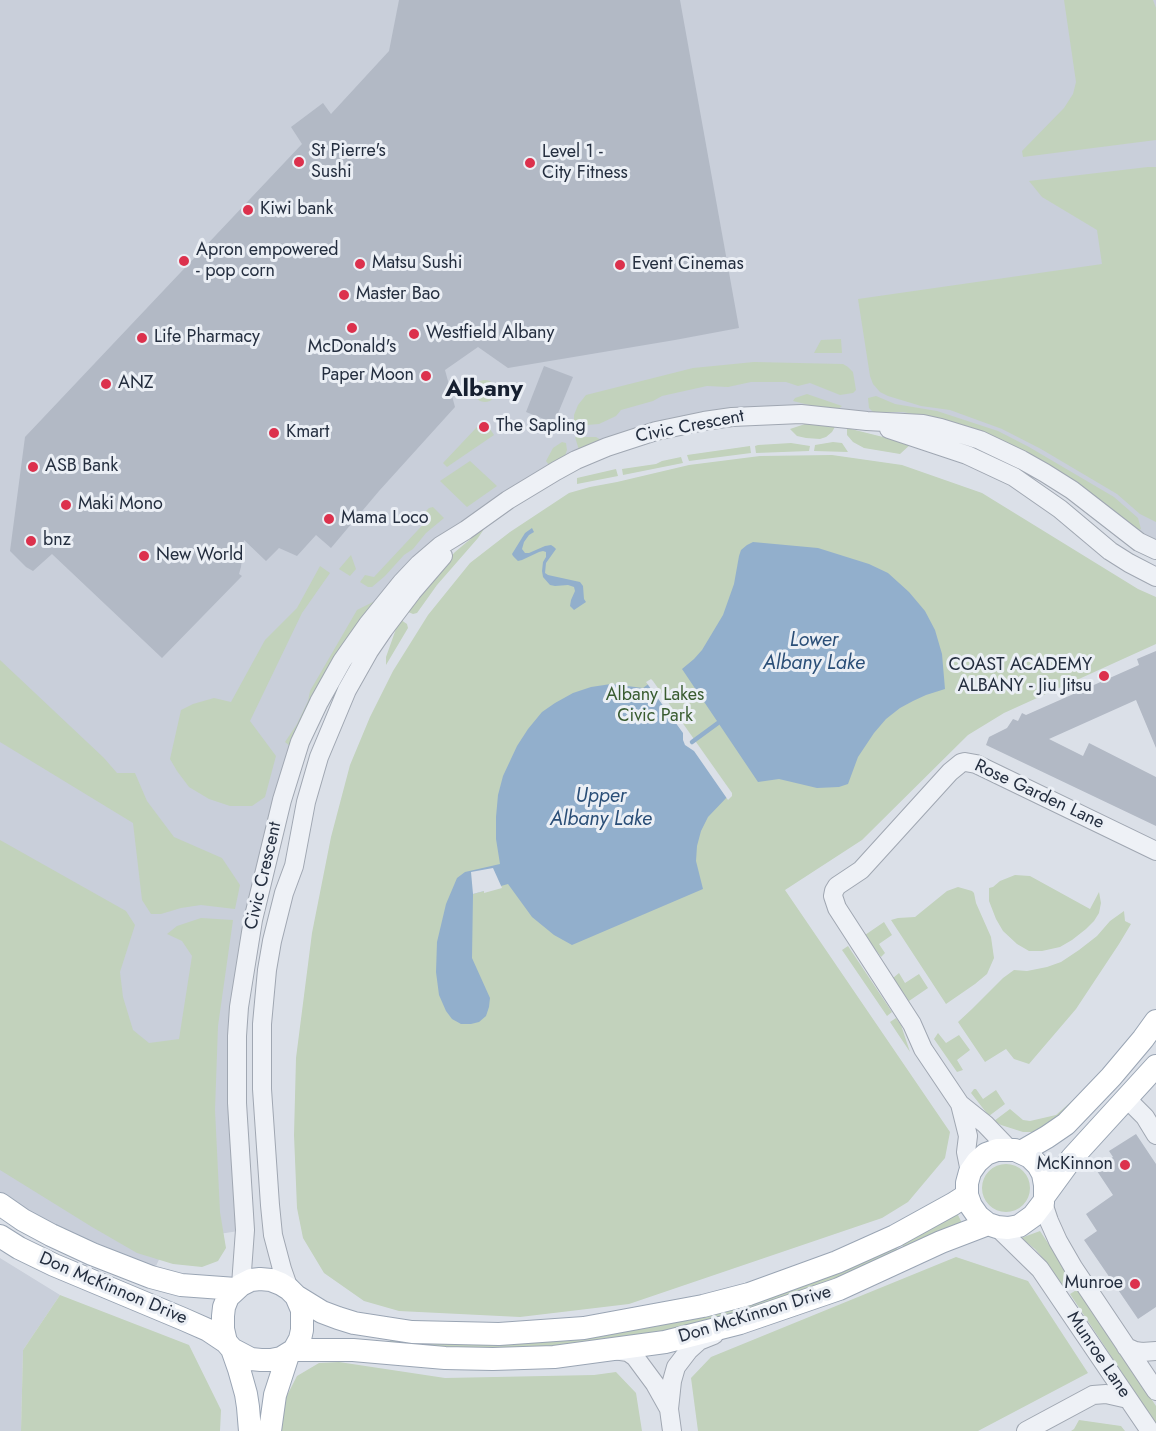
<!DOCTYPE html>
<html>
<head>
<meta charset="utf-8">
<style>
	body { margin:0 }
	canvas { display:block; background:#dbe0e8 }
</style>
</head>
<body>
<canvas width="1156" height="1431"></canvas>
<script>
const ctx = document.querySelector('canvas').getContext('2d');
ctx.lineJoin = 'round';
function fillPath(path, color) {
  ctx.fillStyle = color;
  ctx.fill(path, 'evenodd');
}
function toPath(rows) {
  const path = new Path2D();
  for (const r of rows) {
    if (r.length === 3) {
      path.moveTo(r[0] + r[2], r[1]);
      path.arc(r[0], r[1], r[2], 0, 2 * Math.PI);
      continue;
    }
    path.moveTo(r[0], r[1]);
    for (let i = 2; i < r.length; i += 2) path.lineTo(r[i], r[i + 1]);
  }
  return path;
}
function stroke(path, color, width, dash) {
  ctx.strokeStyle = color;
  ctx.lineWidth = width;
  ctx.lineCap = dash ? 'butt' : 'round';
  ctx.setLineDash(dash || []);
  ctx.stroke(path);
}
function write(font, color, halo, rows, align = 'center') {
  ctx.font = font + ' Jost,sans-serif';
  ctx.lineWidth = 6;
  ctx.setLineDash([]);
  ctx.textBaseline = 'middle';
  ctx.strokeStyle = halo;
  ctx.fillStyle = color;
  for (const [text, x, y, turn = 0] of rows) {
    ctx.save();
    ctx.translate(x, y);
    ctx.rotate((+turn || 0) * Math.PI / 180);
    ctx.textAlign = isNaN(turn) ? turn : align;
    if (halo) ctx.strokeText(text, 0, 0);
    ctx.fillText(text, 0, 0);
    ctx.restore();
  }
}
fillPath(toPath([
	[0,0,1156,0,1156,550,980,440,760,415,607,447,419,564,310,721,239,1007,245,1230,167,1242,151,1277,0,1204],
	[0,1258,60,1295,23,1350,21,1431,0,1431]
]), '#c9cfda');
fillPath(toPath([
	[1064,0,1153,0,1156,8,1156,140,1023,157,1022,151,1064,108,1073,94,1076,82],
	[1148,167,1156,167,1156,522,1140,514,1117,494,1041,449,1002,429,950,410,921,406,888,396,880,392,873,384,870,376,858,299,1102,264,1097,230,1042,197,1029,181],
	[841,339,842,353,814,353,821,340],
	[754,362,843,364,848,367,853,372,856,390,853,393,840,395,810,383,798,386,786,382,751,382,728,387,707,386,662,396,653,401,621,410,616,416,599,424,574,426,574,415,578,405,586,395,693,368],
	[485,391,11],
	[807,394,842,406,838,409,813,406,793,401,795,398],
	[876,396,895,404,937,411,998,431,1029,447,1114,497,1138,518,1141,529,1137,531,928,417,903,412,873,412,869,408,868,398],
	[808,423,836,425,832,432,826,437,820,439,806,438,797,436,790,429],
	[477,427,484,433,490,429,494,435,447,467,443,463],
	[847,428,911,444,900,454,864,448,853,442,847,435],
	[575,437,596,437,601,440,579,450],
	[562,442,566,443,567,450,565,456,549,465,546,461,553,448],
	[833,442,842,443,848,452,814,451,815,445],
	[791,443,810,446,809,451,756,453,755,446,758,445],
	[750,446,751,453,689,461,687,455],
	[832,455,902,465,982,493,1138,589,1156,597,1156,644,1004,713,968,735,862,840,785,890,950,1132,945,1158,908,1202,882,1218,629,1304,520,1317,399,1311,364,1301,324,1273,303,1238,297,1208,294,1135,296,1058,312,933,331,837,350,765,370,717,393,671,428,615,470,563,510,532,569,493,590,487,617,482,689,465,760,456],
	[681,457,683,463,623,475,622,469,656,464,662,461],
	[470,461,497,486,467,507,440,481],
	[616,469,618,476,577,484,577,478],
	[433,507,444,518,426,533,413,549,404,555,385,576,372,587,368,587,360,582,365,575,374,577,431,516,425,512,429,508],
	[484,529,478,538,437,585,417,613,413,614,406,611,435,574,455,552,474,536],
	[351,555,356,569,350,576,339,569],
	[320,566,330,573,302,613,250,721,276,756,265,797,252,806,230,806,209,799,189,787,177,771,170,759,181,710,193,704,214,698,231,702,265,640,297,608],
	[373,602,377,605,290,746,285,742,297,724,308,701,310,691,357,610],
	[401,620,407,624,408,628,386,665,386,657,397,626],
	[0,660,104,758,117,773,135,773,147,801,174,837,222,858,240,885,235,909,201,905,181,908,161,914,151,914,142,900,133,823,0,742],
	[0,840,126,911,135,925,120,972,123,997,133,1030,149,1043,179,1039,192,956,182,941,167,934,177,926,201,918,233,920,218,1026,215,1110,220,1212,226,1248,218,1261,202,1267,173,1264,137,1253,92,1227,0,1170],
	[1015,875,1030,876,1090,909,1099,892,1101,903,1099,913,1094,921,1086,929,1072,940,1060,947,1042,951,1029,951,1017,944,1003,931,996,919,989,901,989,888,993,887,1000,881],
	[958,887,972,891,974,893,976,903,991,937,994,958,987,974,975,984,946,1004,891,920,898,918,915,917,947,891],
	[1124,911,1125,921,1131,924,1119,944,1076,1009,1029,1064,1014,1059,1006,1049,985,1062,958,1022,972,1009,1003,978,1014,970,1027,971,1047,967,1061,962,1079,950,1097,936,1110,921],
	[884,922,892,935,879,944,885,953,881,957,865,935],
	[848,946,892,1012,887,1016,842,950],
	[899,973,905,983,919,974,928,988,909,1001,893,978],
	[896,1018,901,1025,910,1052,890,1022],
	[938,1033,946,1043,959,1035,970,1050,957,1060,963,1070,957,1072,934,1039],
	[974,1089,976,1089,983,1099,996,1090,1005,1104,989,1116,971,1093],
	[1081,1093,1068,1112,1034,1132,1023,1132,1001,1125,994,1121,1010,1109,1023,1120,1030,1121,1056,1115],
	[1006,1188,24],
	[955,1209,962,1223,906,1252,901,1243],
	[1040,1231,1075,1284,1066,1291,1047,1263,1035,1249,1021,1238],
	[896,1246,900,1256,729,1320,554,1350,390,1348,390,1337,553,1338],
	[956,1257,1028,1281,1088,1373,978,1431,698,1431,691,1378,711,1357],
	[1078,1289,1156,1406,1156,1424,1070,1294],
	[60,1295,189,1345,221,1410,220,1431,21,1431,23,1350],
	[339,1362,445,1378,594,1375,616,1372,636,1393,642,1431,275,1431,277,1415,297,1376,319,1363],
	[1079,1420,1121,1426,1125,1431,1071,1431,1074,1429]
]), '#c2d2bc');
fillPath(toPath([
	[532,528,534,532,529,535,524,542,522,549,525,553,529,553,545,546,551,545,554,547,556,549,546,563,545,573,548,575,580,582,583,586,584,599,586,602,574,610,570,606,571,600,575,591,574,587,568,585,555,586,550,585,543,577,542,571,543,562,546,557,546,552,543,551,539,552,522,560,518,561,513,556,512,554,525,533],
	[753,542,818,548,869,564,888,573,909,592,925,611,935,630,942,654,945,689,926,695,913,701,900,708,886,719,874,733,858,757,848,784,839,787,817,788,779,779,758,782,682,669,694,659,702,650,723,615,734,584,739,556,741,550,747,545],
	[651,682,729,795,708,817,701,831,697,846,696,861,703,889,572,945,554,935,532,917,508,884,473,894,472,958,490,998,489,1007,486,1016,479,1022,471,1024,461,1024,452,1019,446,1011,439,995,436,972,437,942,446,904,457,878,465,872,500,864,496,839,496,817,498,795,503,776,517,746,528,729,542,712,555,703,573,693,591,687,611,684,643,688]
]), '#92afcc');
fillPath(toPath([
	[651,679,653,681,732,793,732,796,728,800,694,751,685,745,683,740,683,733,646,682],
	[493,868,502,888,484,893,484,891,473,894,471,872]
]), '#dbe0e8');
stroke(toPath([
	[692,742,718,723]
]), '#92afcc', 4.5);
fillPath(toPath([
	[399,0,680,0,739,328,675,340,508,368,478,347,445,370,455,407,379,491,331,548,316,535,297,556,279,548,266,561,244,540,241,567,239,574,242,576,162,658,52,554,33,571,26,567,10,551,25,437,302,144,291,127,323,103,331,114,389,51],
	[544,366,573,377,554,423,526,412],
	[1156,651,1156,748,1136,700,1049,739,1083,756,1089,743,1156,777,1156,826,986,745,989,737,1007,728,1013,719,1018,721,1022,713,1026,715,1139,665,1137,659],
	[1136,1134,1156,1164,1156,1307,1138,1319,1084,1240,1097,1231,1086,1214,1113,1195,1095,1168,1113,1157,1109,1151]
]), '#b2b9c5');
const minor = toPath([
	[889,429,967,455,1014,477,1060,509,1110,551,1129,563,1156,577],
	[1127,1099,1145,1117,1156,1135],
	[960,1104,968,1136,966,1152,970,1172],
	[1009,1149,985,1124,960,1104,923,1049,912,1024,837,908,833,896,834,891,837,886,861,870,950,772,961,763,965,762,976,764,1156,851],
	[1045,1195,1043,1203,1049,1221,1058,1241,1073,1267,1156,1391],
	[997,1227,1040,1269,1150,1431],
	[241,1285,245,1230,237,1103,237,1036,239,1007,253,920,282,800,300,742,319,702,342,661,368,624,402,582,419,564,440,546,466,530,508,500,556,471,576,460,607,447,656,431,704,421,732,417,801,414,867,421,923,424,941,428,980,440,1022,460,1045,473,1072,490,1139,542,1156,550],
	[289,1289,282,1269,273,1235,270,1205,262,1089,262,1024,267,970,272,941,284,893,294,866,306,802,319,757,347,690,369,651,384,629,412,592,443,556],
	[1126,1347,1135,1351,1142,1352,1156,1351],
	[613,1350,628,1352,635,1357,655,1384,669,1409],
	[672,1431,669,1409,672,1381,676,1367,689,1350,699,1341,714,1335],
	[1026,1431,1093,1395,1106,1394,1128,1399]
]);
const major = toPath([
	[1021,1152,1047,1137,1066,1124,1111,1077,1143,1039,1156,1021],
	[1045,1195,1072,1158,1156,1066],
	[1043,1203,1033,1216,1019,1226,1008,1228,997,1227,988,1224,978,1216,971,1206,967,1195,967,1183,970,1172,977,1162,986,1154,997,1150,1015,1150,1030,1157,1038,1165,1043,1174,1045,1185,1045,1195],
	[0,1204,23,1220,51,1235,92,1254,151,1277,181,1285,236,1289],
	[0,1236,19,1248,54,1265,183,1319,208,1330,226,1342],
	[260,1279,271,1280,281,1284,289,1289,296,1296,302,1310,302,1330,300,1339,294,1350,281,1358,271,1360,261,1360,251,1359,232,1349,226,1342,223,1329,223,1316,224,1307,228,1297,241,1285,251,1280,260,1279],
	[296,1296,322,1312,338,1318,354,1323,412,1332,499,1334,584,1328,703,1306,749,1294,837,1262,895,1236,953,1204,967,1195],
	[232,1349,239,1369,246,1394,248,1407,250,1431],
	[294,1350,353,1350,445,1358,493,1359,554,1357,665,1342,740,1323,839,1289,941,1242,988,1224],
	[270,1431,275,1395,288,1355]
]);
stroke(minor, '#a0a7b2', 20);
stroke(major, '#9aa5b4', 24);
stroke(minor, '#eef1f6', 18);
stroke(major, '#fff', 22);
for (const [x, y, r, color] of [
	[299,162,6,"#dc314d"],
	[530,163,6,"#dc314d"],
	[248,210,6,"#dc314d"],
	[184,261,6,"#dc314d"],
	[360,264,6,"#dc314d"],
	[620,265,6,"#dc314d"],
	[344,295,6,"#dc314d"],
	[352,328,6,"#dc314d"],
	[414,334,6,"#dc314d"],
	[142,338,6,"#dc314d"],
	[426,376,6,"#dc314d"],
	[106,384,6,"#dc314d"],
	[484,427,6,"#dc314d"],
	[274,433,6,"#dc314d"],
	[33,467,6,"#dc314d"],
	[66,505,6,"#dc314d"],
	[329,519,6,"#dc314d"],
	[31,541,6,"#dc314d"],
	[144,556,6,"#dc314d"],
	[1104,676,6,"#dc314d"],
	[1125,1165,6,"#dc314d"],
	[1135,1284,6,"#dc314d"]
]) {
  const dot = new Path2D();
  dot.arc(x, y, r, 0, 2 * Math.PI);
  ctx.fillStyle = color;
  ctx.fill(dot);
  stroke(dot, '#ebeff5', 2);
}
write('18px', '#242e3f', '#ebeff5', [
	["St Pierre's",311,152],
	["Sushi",311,173],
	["Level 1 -",542,153],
	["City Fitness",542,174],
	["Kiwi bank",260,210],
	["Apron empowered",196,251],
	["- pop corn",196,272],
	["Matsu Sushi",372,264],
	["Event Cinemas",632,265],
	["Master Bao",356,295],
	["Westfield Albany",426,334],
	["Life Pharmacy",154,338],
	["McDonald's",352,348,"center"],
	["Paper Moon",414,376,"right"],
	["ANZ",118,384],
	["The Sapling",496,427],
	["Kmart",286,433],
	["ASB Bank",45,467],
	["Maki Mono",78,505],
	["Mama Loco",341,519],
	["bnz",43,541],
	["New World",156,556],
	["COAST ACADEMY",1092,666,"right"],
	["ALBANY - Jiu Jitsu",1092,687,"right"],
	["McKinnon",1113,1165,"right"],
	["Munroe",1123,1284,"right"]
], 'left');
write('18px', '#242e3f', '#ebeff5', [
	["Civic Crescent",690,427,-11],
	["Rose Garden Lane",1039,795,25],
	["Civic Crescent",264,876,-77],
	["Don McKinnon Drive",113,1289,23],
	["Don McKinnon Drive",755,1315,-17],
	["Munroe Lane",1098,1355,56]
]);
write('18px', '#395c30', '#ebeff5', [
	["Albany Lakes",655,696],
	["Civic Park",655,717]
]);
write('italic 20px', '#2a4e77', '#ebeff5', [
	["Lower",814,641],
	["Albany Lake",814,664],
	["Upper",601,797],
	["Albany Lake",601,820]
]);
write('bold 24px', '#161f30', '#ebeff5', [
	["Albany",484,390]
]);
</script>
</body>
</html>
